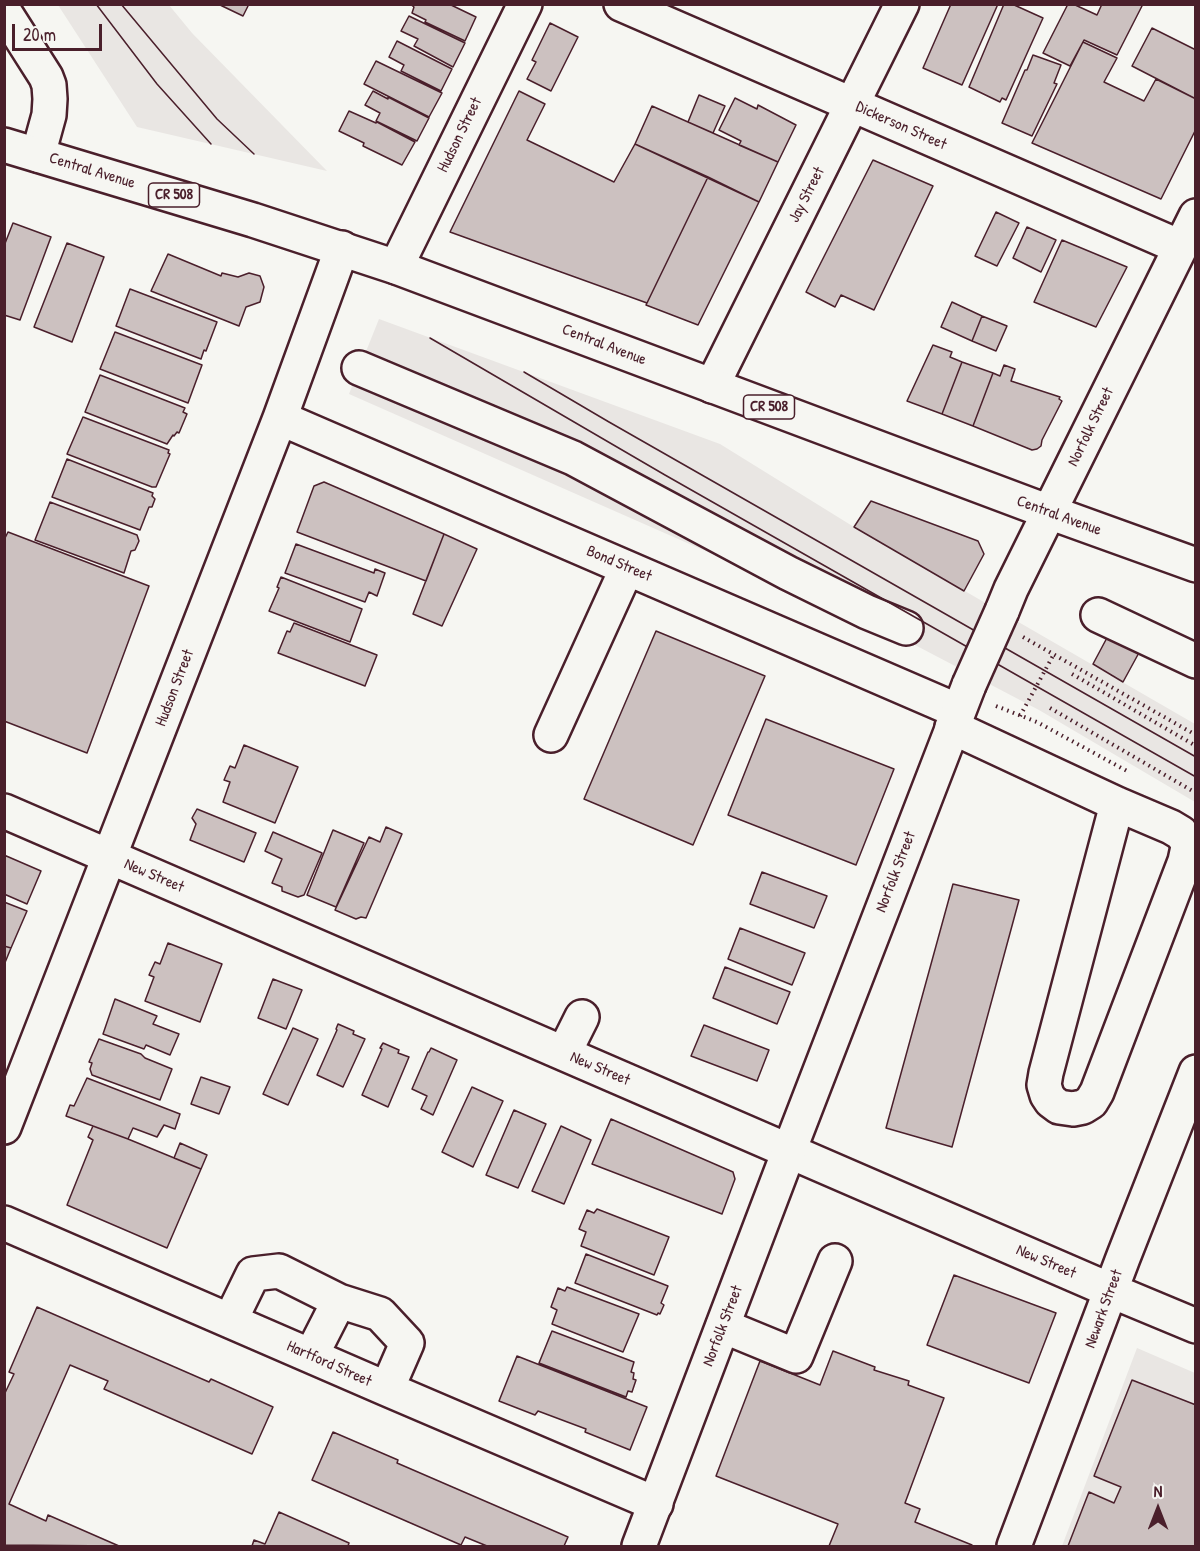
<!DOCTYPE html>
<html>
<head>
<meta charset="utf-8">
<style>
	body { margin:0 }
	#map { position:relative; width:1200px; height:1551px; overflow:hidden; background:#f6f6f2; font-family:"Patrick Hand",sans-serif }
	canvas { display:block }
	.frame { position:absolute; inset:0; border:6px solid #4a1f2b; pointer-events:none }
	.north { position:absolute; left:1128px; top:1479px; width:60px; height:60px; -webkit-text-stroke:4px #f6f6f2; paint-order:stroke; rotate:0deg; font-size:16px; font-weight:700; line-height:24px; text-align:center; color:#4a1f2b }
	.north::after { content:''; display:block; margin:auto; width:21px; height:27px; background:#4a1f2b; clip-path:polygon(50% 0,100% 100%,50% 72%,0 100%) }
	.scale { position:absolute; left:12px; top:24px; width:90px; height:27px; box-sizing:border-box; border:3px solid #4a1f2b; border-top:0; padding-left:8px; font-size:18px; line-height:21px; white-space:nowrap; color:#4a1f2b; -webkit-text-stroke:4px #f6f6f2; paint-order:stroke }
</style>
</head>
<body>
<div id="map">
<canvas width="1200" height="1551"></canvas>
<div class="frame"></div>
<div class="north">N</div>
<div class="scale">20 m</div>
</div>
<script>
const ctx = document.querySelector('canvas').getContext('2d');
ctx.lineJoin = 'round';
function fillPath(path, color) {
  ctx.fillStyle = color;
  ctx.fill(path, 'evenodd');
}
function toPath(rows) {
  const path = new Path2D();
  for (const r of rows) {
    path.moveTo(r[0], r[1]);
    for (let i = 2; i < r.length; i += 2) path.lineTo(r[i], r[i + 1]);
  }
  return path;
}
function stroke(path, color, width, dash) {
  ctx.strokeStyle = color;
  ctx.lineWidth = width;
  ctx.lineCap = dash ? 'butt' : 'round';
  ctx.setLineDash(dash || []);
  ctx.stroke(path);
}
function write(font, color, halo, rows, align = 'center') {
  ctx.font = font + ' "Patrick Hand",sans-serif';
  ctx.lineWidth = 5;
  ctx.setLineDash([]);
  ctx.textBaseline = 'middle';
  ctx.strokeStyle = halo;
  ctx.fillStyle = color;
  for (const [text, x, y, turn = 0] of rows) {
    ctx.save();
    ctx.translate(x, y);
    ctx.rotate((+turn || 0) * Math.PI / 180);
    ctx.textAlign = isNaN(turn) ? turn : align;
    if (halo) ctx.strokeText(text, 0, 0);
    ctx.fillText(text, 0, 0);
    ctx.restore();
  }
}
fillPath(toPath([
	[58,5,169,5,192,33,327,171,137,127],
	[379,319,720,444,854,527,1195,724,1195,802,1039,710,915,645,803,594,349,394],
	[1137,1348,1195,1373,1195,1546,1062,1546]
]), '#e9e6e3');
const building = toPath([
	[218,4,249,4,243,16,218,4],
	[410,4,449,4,476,17,465,41,425,22,426,20,412,13,414,7,410,4],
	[951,4,998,4,962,85,923,68,951,4],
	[1004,4,1012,4,1043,18,1006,100,1002,98,1000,102,969,87,1004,4],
	[1068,4,1073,4,1097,15,1102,4,1143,4,1117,55,1084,40,1070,66,1043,53,1068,4],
	[409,16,465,43,453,67,414,46,418,39,401,31,409,16],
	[550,23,578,37,551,91,527,79,536,62,532,60,550,23],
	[1152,28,1196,50,1196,99,1132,66,1152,28],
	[397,41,452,69,441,91,401,71,404,65,389,57,397,41],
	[1083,42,1117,58,1104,82,1144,101,1156,79,1196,99,1196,129,1161,199,1032,143,1083,42],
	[1033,55,1061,65,1054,83,1057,84,1032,136,1002,123,1025,70,1027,70,1033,55],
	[376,61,442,93,429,117,364,84,376,61],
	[373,91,388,99,388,97,429,118,417,141,376,121,380,113,365,105,373,91],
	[519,91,545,104,527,140,614,182,635,144,708,177,647,303,450,232,519,91],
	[699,95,725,106,713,133,688,122,699,95],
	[735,98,757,109,758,105,796,125,778,162,739,145,741,141,719,130,735,98],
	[652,106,778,162,759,202,635,144,652,106],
	[349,111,376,123,377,122,415,142,402,165,363,146,364,143,339,131,349,111],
	[873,160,933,186,874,310,841,295,835,307,806,292,873,160],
	[708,177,759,202,698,325,646,305,708,177],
	[996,212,1019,223,997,266,975,256,996,212],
	[13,223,51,237,20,320,4,315,4,246,13,223],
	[1027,227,1056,240,1041,272,1013,258,1027,227],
	[1062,240,1127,267,1096,327,1034,302,1062,240],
	[67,243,104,257,72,342,34,327,67,243],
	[168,254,221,276,222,273,238,277,249,273,260,276,264,287,260,302,246,307,239,326,151,291,168,254],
	[130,289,217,322,206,351,204,350,201,359,116,326,130,289],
	[952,302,982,316,972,341,941,327,952,302],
	[982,316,1007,326,996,351,972,341,982,316],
	[115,332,202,365,188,403,100,369,115,332],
	[933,345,952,352,950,357,962,362,942,414,907,401,933,345],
	[962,362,993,373,973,426,942,414,962,362],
	[1004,365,1015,369,1011,381,1060,397,1059,399,1062,401,1042,440,1041,446,1037,449,1032,450,973,426,993,373,1000,376,1004,365],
	[100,375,185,408,183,412,187,414,179,433,177,432,174,436,173,435,167,444,85,412,100,375],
	[83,417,169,450,168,453,170,454,156,487,152,487,67,454,83,417],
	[67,459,153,493,152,496,155,499,152,507,149,507,140,530,52,497,67,459],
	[324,482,444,534,426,581,297,532,314,486,324,482],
	[871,501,978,541,984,554,964,591,854,527,871,501],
	[50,502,137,535,139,541,135,550,131,551,124,573,35,540,50,502],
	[8,532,149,586,87,753,4,721,4,540,8,532],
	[444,534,477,549,442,626,413,614,444,534],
	[296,544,374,573,375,569,385,573,377,596,369,592,365,602,285,573,296,544],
	[281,577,362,609,350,642,269,611,279,588,277,587,281,577],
	[294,623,377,655,365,686,278,653,287,631,290,632,294,623],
	[656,631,765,676,693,845,584,799,656,631],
	[1109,634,1141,649,1123,682,1093,664,1109,634],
	[766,719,894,769,856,865,728,815,766,719],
	[244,745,298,767,275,823,223,802,230,782,224,780,230,766,235,768,244,745],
	[197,809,256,833,244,862,190,840,196,824,192,818,197,809],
	[386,827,402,834,366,918,361,917,356,919,335,910,369,837,380,842,386,827],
	[333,830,364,843,336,907,307,895,333,830],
	[273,832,322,853,304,895,298,897,282,891,282,887,272,883,282,859,265,851,273,832],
	[4,855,41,871,27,904,4,894,4,855],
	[762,872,827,896,814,928,750,904,762,872],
	[953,884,1019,900,952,1147,886,1128,953,884],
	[4,902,27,911,11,948,4,946,4,902],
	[740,928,805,953,792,985,728,959,740,928],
	[168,943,222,964,200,1022,145,1001,154,977,149,975,155,962,160,964,168,943],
	[4,946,11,948,4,965,4,946],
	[725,967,790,992,777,1024,713,998,725,967],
	[273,979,302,990,286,1029,258,1018,273,979],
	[115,999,157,1016,153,1024,179,1034,170,1055,146,1045,144,1049,103,1034,115,999],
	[338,1024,354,1031,353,1034,365,1039,343,1087,317,1075,337,1030,336,1029,338,1024],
	[704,1025,769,1050,757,1081,691,1056,704,1025],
	[293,1028,318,1039,288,1105,263,1094,293,1028],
	[99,1039,141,1054,145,1058,172,1069,160,1100,92,1075,90,1069,92,1063,89,1062,99,1039],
	[383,1043,399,1050,398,1053,409,1057,388,1107,362,1095,382,1049,380,1048,383,1043],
	[431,1048,457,1060,433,1115,421,1109,427,1096,412,1089,428,1052,429,1052,431,1048],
	[201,1077,230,1087,219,1114,191,1104,201,1077],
	[87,1078,180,1114,175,1129,164,1125,157,1137,133,1128,128,1139,66,1116,70,1105,74,1106,87,1078],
	[472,1087,503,1101,473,1167,442,1152,472,1087],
	[514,1110,546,1124,518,1188,486,1175,514,1110],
	[611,1119,733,1172,735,1179,722,1214,592,1164,611,1119],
	[93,1126,128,1139,201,1169,167,1248,67,1205,93,1140,88,1137,93,1126],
	[561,1126,591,1140,564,1204,532,1191,561,1126],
	[180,1143,207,1155,201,1169,174,1158,180,1143],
	[597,1209,669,1237,654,1275,581,1246,586,1232,579,1229,587,1210,594,1213,597,1209],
	[586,1254,668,1286,661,1303,664,1305,660,1314,658,1313,657,1315,575,1283,586,1254],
	[954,1275,1056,1313,1029,1383,927,1345,954,1275],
	[567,1287,639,1314,623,1352,552,1324,557,1310,551,1307,558,1288,565,1291,567,1287],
	[37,1307,209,1382,211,1379,273,1407,252,1454,104,1389,108,1381,70,1365,9,1504,46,1521,48,1515,119,1546,4,1545,4,1395,14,1374,9,1372,37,1307],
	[552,1331,634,1362,631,1372,634,1373,633,1379,636,1380,632,1392,628,1391,626,1397,539,1363,552,1331],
	[833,1351,875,1367,874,1370,909,1381,908,1385,944,1398,905,1503,920,1509,915,1522,972,1545,971,1546,829,1546,838,1524,716,1476,760,1361,820,1385,833,1351],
	[517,1356,647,1407,630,1450,585,1432,586,1429,538,1411,535,1415,499,1401,517,1356],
	[1132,1380,1196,1405,1196,1546,1068,1546,1089,1492,1114,1503,1121,1487,1094,1476,1132,1380],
	[333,1432,398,1460,397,1463,568,1537,564,1546,487,1546,465,1537,461,1545,312,1480,333,1432],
	[279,1512,349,1543,348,1546,252,1546,254,1540,265,1544,279,1512]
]);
fillPath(building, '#ccc1c0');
stroke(building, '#4a1f2b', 1.5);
const minor = toPath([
	[621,4,1180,247],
	[4,11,46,77,49,85,50,99,49,115,38,155],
	[396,267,525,4],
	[359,368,573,458,788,573,867,612,906,628],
	[712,386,902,4],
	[280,418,958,711],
	[1098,615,1196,661],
	[952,727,1117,804,1171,827,1181,833,1186,840,1188,847,1185,861,1097,1092,1091,1102,1083,1107,1073,1109,1059,1107,1051,1101,1047,1095,1044,1085,1046,1073,1117,804],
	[551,735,627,568],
	[4,811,1112,1291,1196,1326],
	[564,1053,582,1017],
	[4,1127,280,418,342,248],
	[4,1223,387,1389,656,1504],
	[230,1321,253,1274,279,1271,339,1301],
	[723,1326,796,1356,835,1261],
	[311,1356,339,1301,380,1314,407,1343,387,1389],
	[1014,1546,1123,1258,1196,1072]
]);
const major = toPath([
	[4,145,253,220,396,267,1049,512,1196,565],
	[1002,611,1011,589,1196,216],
	[639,1546,789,1151,969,685]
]);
stroke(minor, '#4a1f2b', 38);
stroke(major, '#4a1f2b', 38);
stroke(toPath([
	[1023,637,1196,735],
	[1072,674,1196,746],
	[996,706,1037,722,1127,771],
	[1050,708,1196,793]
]), '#4a1f2b', 4, [1.5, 4.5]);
stroke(minor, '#f6f6f2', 33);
stroke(major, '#f6f6f2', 33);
stroke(toPath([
	[96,4,157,84,211,144],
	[121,4,217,119,254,154],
	[430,338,665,475,1196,777],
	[524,372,609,422,1196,757]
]), '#4a1f2b', 1.5);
const majorBridge = toPath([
	[969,685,1002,611]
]);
stroke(majorBridge, '#4a1f2b', 38, []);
stroke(toPath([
	[1020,716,1054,654]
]), '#4a1f2b', 4, [1.5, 4.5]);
stroke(majorBridge, '#f6f6f2', 33);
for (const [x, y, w] of [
	[174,195,51],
	[769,407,51]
]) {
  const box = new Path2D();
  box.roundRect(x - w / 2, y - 12, w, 24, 4.5);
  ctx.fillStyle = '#f6f6f2';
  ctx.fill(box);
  stroke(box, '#4a1f2b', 1.5);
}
write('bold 15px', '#4a1f2b', null, [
	["CR 508",174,195],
	["CR 508",769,407]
]);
write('16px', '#4a1f2b', '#f6f6f2', [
	["Dickerson Street",901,126,24],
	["Hudson Street",460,135,-64],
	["Central Avenue",92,171,17],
	["Jay Street",807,195,-63],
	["Central Avenue",604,345,21],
	["Norfolk Street",1091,427,-64],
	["Central Avenue",1059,516,20],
	["Bond Street",619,564,23],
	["Hudson Street",175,688,-69],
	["Norfolk Street",896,872,-69],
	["New Street",154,876,23],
	["New Street",600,1069,23],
	["New Street",1046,1262,23],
	["Newark Street",1104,1309,-70],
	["Norfolk Street",723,1326,-69],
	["Hartford Street",329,1364,24]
]);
</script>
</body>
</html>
